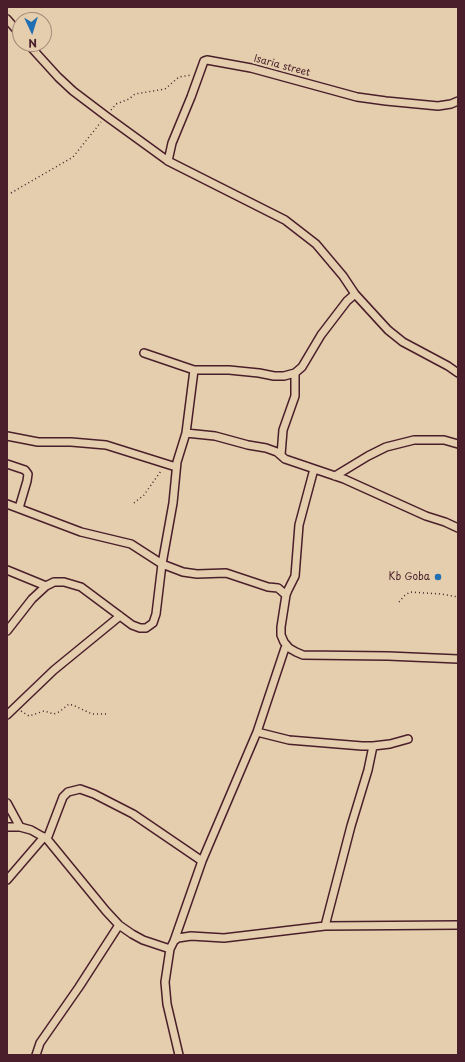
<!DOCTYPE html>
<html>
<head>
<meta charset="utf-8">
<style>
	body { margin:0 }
	#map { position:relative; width:465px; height:1062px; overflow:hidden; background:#e4cead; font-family:"Playpen Sans",sans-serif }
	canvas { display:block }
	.frame { position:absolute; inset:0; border:8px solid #4a1f2b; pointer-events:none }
	.north { position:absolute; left:12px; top:12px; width:40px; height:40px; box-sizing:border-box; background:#e4cead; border:1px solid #a68879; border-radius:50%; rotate:176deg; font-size:11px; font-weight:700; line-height:16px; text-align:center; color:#4a1f2b }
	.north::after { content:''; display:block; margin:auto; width:14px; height:18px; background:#1f6fb2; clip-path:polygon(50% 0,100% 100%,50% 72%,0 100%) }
</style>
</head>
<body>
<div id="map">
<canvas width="465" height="1062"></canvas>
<div class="frame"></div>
<div class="north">N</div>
</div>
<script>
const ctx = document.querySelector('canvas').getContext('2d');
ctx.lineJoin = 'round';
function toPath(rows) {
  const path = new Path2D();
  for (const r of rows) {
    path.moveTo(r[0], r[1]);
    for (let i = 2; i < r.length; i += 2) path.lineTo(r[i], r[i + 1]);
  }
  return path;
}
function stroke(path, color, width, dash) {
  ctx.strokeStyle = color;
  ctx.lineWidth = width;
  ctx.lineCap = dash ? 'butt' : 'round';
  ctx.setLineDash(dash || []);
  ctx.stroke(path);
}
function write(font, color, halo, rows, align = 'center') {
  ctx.font = font + ' "Playpen Sans",sans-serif';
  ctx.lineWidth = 4;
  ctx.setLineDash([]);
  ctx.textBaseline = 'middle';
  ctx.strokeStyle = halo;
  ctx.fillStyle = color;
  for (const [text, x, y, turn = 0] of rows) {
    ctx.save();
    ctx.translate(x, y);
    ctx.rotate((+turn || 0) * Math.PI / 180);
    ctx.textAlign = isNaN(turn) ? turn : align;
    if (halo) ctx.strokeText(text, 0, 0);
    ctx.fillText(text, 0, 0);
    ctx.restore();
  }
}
const minor = toPath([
	[7,19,20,34],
	[28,44,58,77,73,91,106,116,168,161,285,220,316,244,343,276,355,294,388,330,403,342,448,366,458,373],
	[168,161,172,143,191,97,204,61,207,60,251,68,357,97,386,101,438,106,451,104,458,101],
	[144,353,194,370,229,370,259,373,274,376,284,376,295,373,302,367,321,335,347,301,355,294],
	[186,433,215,436,248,445,266,448,277,452,285,459,344,479,426,516,445,522,458,528],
	[7,436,38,442,71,442,106,445,176,467],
	[281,455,283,430,295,396,295,373],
	[7,464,25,470,28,474,27,481,19,508],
	[335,476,368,456,386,447,414,440,444,440,458,444],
	[7,504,81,532,131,544,162,564,183,572,197,574,226,573,268,587,278,588,286,595,281,627,281,635,284,642,289,648,296,652,303,655,388,656,458,659],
	[7,570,46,586],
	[286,595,288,590,295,576,299,525,314,469],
	[7,631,32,599,46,586,54,582,64,582,81,587,132,625,140,628,146,628,153,623,156,614,162,564,173,503,177,462,186,433,194,370],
	[7,715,54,670,120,616],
	[257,732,289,740,362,746,373,746,390,744,408,739],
	[7,803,20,827],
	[7,827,20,827,31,830,47,839,106,911,119,925,132,934,143,940,170,949],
	[47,839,63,797,68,792,80,789,94,794,133,814,202,861],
	[7,880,44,837],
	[325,926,351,826,368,770,373,746],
	[174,941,202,861,257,732,285,648,289,648],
	[36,1055,40,1043,79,987,119,925],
	[179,1055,167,1004,165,982,170,949,174,941,178,938,191,936,224,938,325,926,458,925]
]);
stroke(minor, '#4a1f2b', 10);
stroke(toPath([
	[111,110,116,104,129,99,135,94,165,89,179,77,191,75],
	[11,193,73,157,101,122],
	[134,503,144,495,161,471],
	[399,602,404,596,410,592,441,594,458,597],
	[21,711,29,716,44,711,54,714,59,712,69,704,75,706,92,714,106,714]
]), '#4a1f2b', 1.5, [1, 3]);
stroke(minor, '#e4cead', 7);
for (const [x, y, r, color] of [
	[438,577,4,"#1f6fb2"]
]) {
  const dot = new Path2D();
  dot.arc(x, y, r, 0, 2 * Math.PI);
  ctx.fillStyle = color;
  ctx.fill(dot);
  stroke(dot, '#e4cead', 1.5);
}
write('10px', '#4a1f2b', '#e4cead', [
	["Isaria street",282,66,15]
]);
write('10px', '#4a1f2b', '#e4cead', [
	["Kb Goba",430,577]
], 'right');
</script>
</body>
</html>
